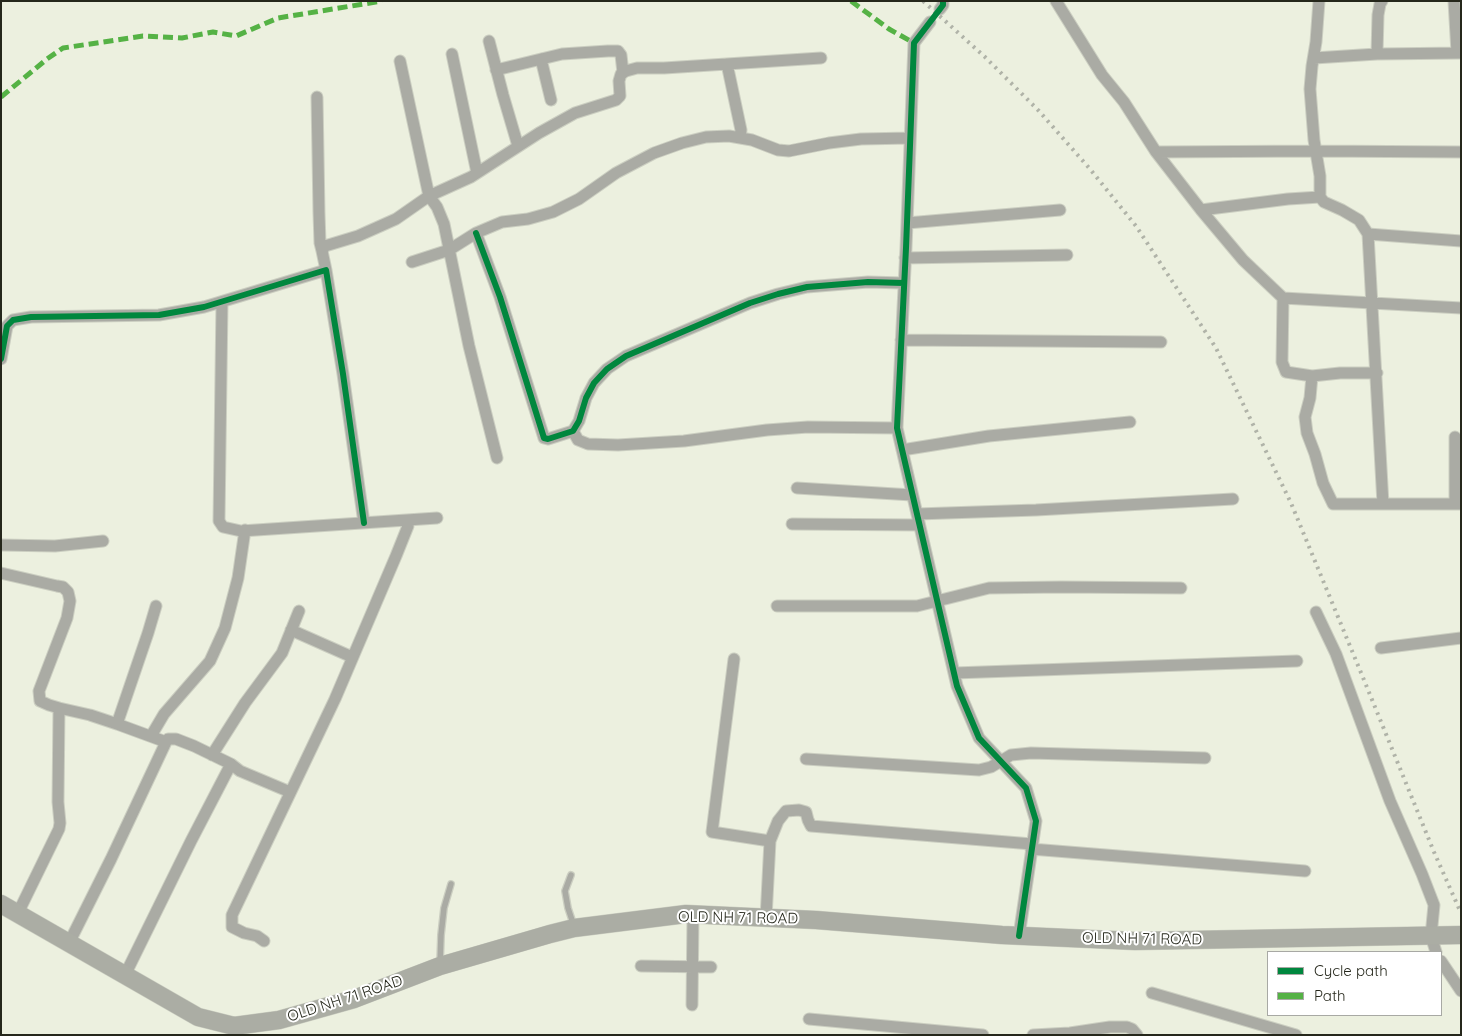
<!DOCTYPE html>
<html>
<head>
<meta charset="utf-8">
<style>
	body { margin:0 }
	#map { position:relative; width:1462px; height:1036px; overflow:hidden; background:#ecf0df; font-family:Quicksand,sans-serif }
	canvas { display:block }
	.frame { position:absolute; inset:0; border:2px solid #25271b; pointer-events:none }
	.legend { position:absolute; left:1267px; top:951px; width:175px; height:65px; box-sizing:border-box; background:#fff; border:1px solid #a8a9a4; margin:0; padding:6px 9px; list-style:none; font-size:15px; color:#25271b }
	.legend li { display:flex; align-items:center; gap:10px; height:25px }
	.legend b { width:25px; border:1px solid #a8a9a4 }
</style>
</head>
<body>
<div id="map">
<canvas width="1462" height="1036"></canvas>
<div class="frame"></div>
<ul class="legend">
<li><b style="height:6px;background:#00873e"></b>Cycle path</li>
<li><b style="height:6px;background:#55b245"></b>Path</li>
</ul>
</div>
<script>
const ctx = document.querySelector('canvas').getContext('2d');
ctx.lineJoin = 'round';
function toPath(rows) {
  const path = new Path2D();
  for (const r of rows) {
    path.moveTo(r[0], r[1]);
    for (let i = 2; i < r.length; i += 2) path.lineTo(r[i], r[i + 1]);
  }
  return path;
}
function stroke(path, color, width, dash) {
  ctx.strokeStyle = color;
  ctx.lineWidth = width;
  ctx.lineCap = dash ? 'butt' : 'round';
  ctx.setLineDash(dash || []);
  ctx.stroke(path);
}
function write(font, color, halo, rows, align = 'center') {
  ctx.font = font + ' Quicksand,sans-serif';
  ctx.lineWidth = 4;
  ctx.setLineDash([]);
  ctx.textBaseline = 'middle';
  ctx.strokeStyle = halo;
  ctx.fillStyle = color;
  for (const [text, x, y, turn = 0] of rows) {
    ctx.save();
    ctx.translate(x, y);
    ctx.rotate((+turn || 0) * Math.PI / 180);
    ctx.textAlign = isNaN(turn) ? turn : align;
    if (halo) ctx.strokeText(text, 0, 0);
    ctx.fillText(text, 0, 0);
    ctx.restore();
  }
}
const service = toPath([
	[571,875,565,891,568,908,574,926],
	[440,964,441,935,444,908,451,884]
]);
const minor = toPath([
	[1056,1,1102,75,1124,102,1156,152,1201,210,1243,260,1283,298,1461,308],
	[1319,1,1316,42,1312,66,1310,89,1314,140,1320,176,1320,197,1324,202,1342,210,1359,220,1368,234,1383,504],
	[1454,1,1457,53],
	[940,9,943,5,943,1],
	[930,22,914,43,906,248,897,428,957,686,979,738,1026,788,1036,821,1019,936],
	[489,41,503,95,518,146],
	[452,54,477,173],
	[1377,54,1378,15,1380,4,1382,1],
	[1314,58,1377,54,1461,53],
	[541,59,551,100],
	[400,61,429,196,437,207,444,224,469,346,497,458],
	[727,64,741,130,740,138],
	[496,70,562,54,608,51,618,51,621,55,623,73],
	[317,97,319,213,320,243,322,251],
	[1156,152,1316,151,1461,152],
	[1201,210,1288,199,1320,197],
	[907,223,1060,210],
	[476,233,500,297,544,438,548,439,573,431,579,421,586,398,594,383,607,369,626,356,750,303,778,294,807,287,868,282,904,283],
	[1368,234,1461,241],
	[905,258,1067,255],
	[412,262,449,250,476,233,502,222,528,219,553,212,579,199,616,173,654,153,682,143,706,137,729,136,752,140,778,150,789,151,829,143,861,139,910,138],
	[326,270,322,251,325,246,358,236,396,219,429,196,471,177,539,133,575,113,616,100,620,96,619,81,621,74,626,71,637,68,664,68,821,58],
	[1283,298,1282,362,1286,372,1312,376,1340,373,1377,373],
	[222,302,219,521,223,527,241,531,437,518],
	[901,340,1161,342],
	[1,359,7,326,13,320,31,317,159,315,204,307,326,270,343,374,364,523],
	[1312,376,1310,398,1305,417,1307,433,1315,454,1323,483,1333,504,1461,504],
	[573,431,578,440,588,444,618,445,684,441,767,430,808,427,897,428],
	[902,450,989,436,1130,422],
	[797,488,912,495],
	[1455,503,1455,437],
	[917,514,1036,510,1233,499],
	[792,524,919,525],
	[1,545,55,546,103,541],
	[1,573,57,586,63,587,68,592,70,601,67,618,39,691,40,701,49,705,59,708],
	[777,606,917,606,989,588,1061,587,1181,588],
	[1316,612,1336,654,1390,801,1422,874,1434,905,1431,936,1436,952],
	[291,630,352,657],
	[1381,648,1461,638],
	[734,659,712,832,770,841],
	[954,673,1297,661],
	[151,736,164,714,210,661,225,628,238,578,245,530],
	[166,742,168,739,176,739,194,746,231,764,240,771,290,792],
	[212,755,245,703,282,653,299,611],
	[806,759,979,770,991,767,1011,755,1031,753,1205,758],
	[1031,849,1305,871],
	[18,913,59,829,60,823,58,802,59,708,90,715,117,724,148,633,156,606],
	[766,918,770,841,778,821,786,811,799,810,806,812,808,820,811,826,1032,844],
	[264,941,257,936,244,933,232,927,232,915,335,699,396,556,408,526,409,520],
	[69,943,111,859,166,742,117,724],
	[1441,961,1461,991],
	[641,966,711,967],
	[125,975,191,841,231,764],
	[1152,993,1296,1035],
	[692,1005,693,915],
	[809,1019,983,1035],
	[1033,1035,1070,1033,1110,1027,1127,1027,1132,1029,1137,1035]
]);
const primary = toPath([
	[1,904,198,1017,234,1026,279,1020,354,999,440,966,550,934,574,928,686,914,816,920,1002,935,1135,941,1461,935]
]);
stroke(service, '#cbcec1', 8);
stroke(minor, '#cbcec1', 13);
stroke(primary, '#cbcec1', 19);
stroke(service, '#aaaba4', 5.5);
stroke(minor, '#aaaba4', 11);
stroke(primary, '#abada4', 18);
stroke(toPath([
	[923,1,985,57,1039,111,1090,169,1136,226,1216,348,1291,503,1364,680,1434,852,1461,913]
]), '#b0b3a8', 4, [2.5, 5]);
stroke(toPath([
	[851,1,889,29,914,43],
	[1,97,47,59,63,48,143,36,182,38,213,32,236,36,278,18,382,1]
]), '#55b245', 5, [10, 5]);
stroke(toPath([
	[943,1,943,5,940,9,914,43,906,248,897,428,957,686,979,738,1026,788,1036,821,1019,936],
	[476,233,500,297,544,438,548,439,573,431,579,421,586,398,594,383,607,369,626,356,750,303,778,294,807,287,868,282,904,283],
	[1,359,7,326,13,320,31,317,159,315,204,307,326,270,343,374,364,523]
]), '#00873e', 6);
write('15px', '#25271b', '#fff', [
	["OLD NH 71 ROAD",738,918,1],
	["OLD NH 71 ROAD",1142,939,1],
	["OLD NH 71 ROAD",345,999,-18]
]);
</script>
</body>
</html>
